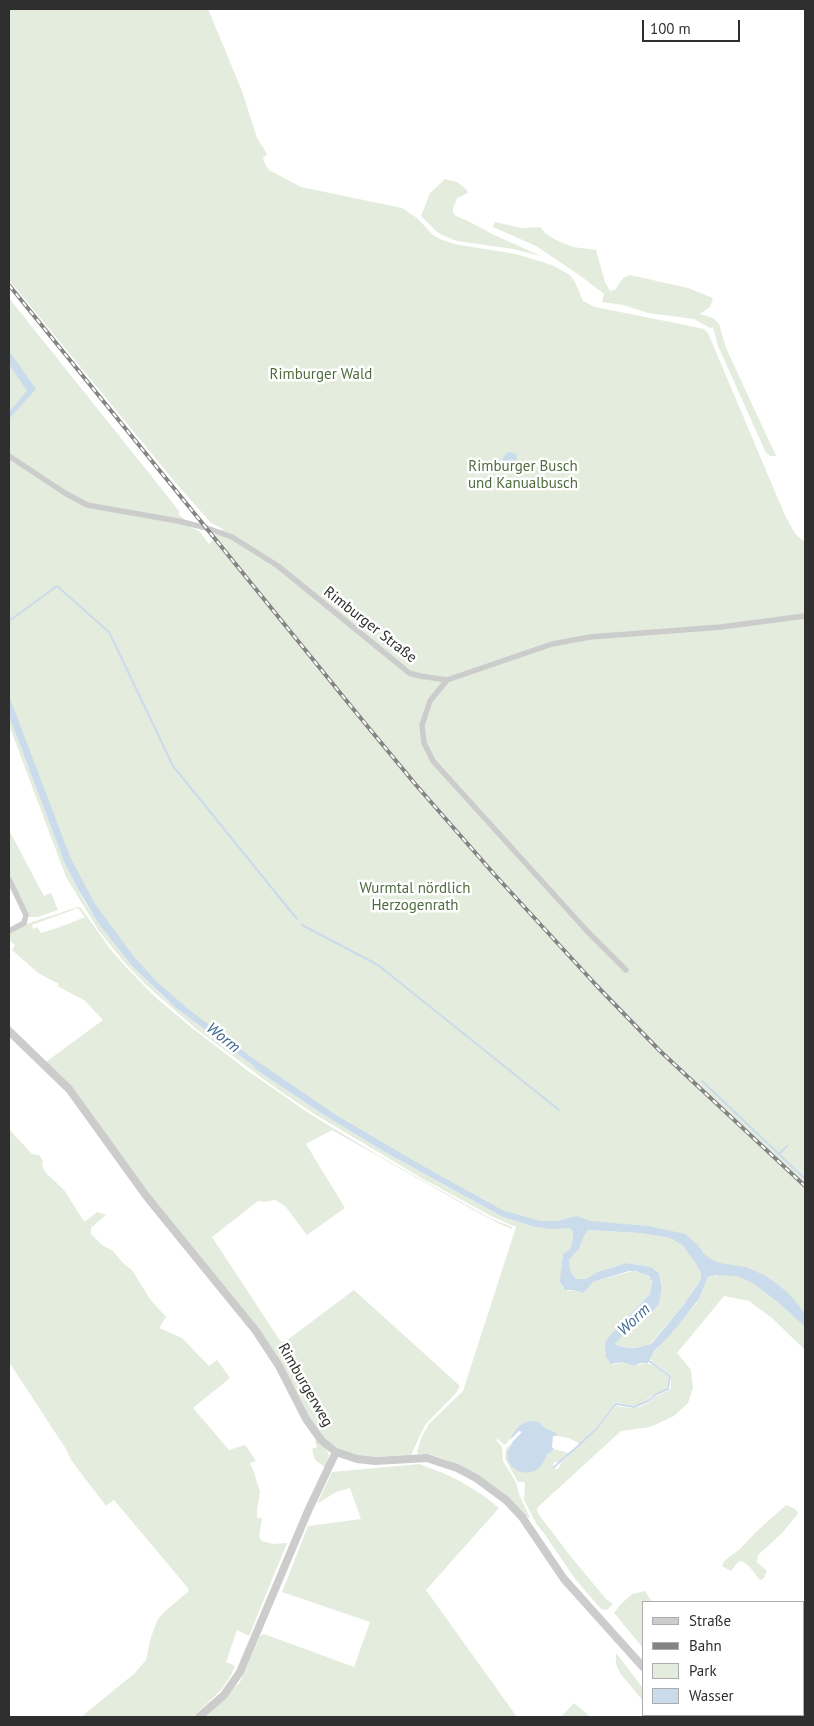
<!DOCTYPE html>
<html>
<head>
<meta charset="utf-8">
<style>
	body { margin:0 }
	#map { position:relative; width:814px; height:1726px; overflow:hidden; background:#fff; font-family:"PT Sans",sans-serif }
	canvas { display:block }
	.frame { position:absolute; inset:0; border:10px solid #2f2f2f; pointer-events:none }
	.legend { position:absolute; left:642px; top:1601px; width:162px; height:115px; box-sizing:border-box; background:#fff; border:1px solid #acacac; margin:0; padding:6px 9px; list-style:none; font-size:15px; color:#2f2f2f }
	.legend li { display:flex; align-items:center; gap:10px; height:25px }
	.legend b { width:25px; border:1px solid #acacac }
	.scale { position:absolute; left:642px; top:20px; width:98px; height:22px; box-sizing:border-box; border:2px solid #2f2f2f; border-top:0; padding-left:6px; font-size:15px; line-height:18px; white-space:nowrap; color:#2f2f2f; -webkit-text-stroke:4px #fff; paint-order:stroke }
</style>
</head>
<body>
<div id="map">
<canvas width="814" height="1726"></canvas>
<div class="frame"></div>
<ul class="legend">
<li><b style="height:6px;background:#ccc"></b>Straße</li>
<li><b style="height:6px;background:#848484"></b>Bahn</li>
<li><b style="height:14px;background:#e4ecdd"></b>Park</li>
<li><b style="height:14px;background:#cadbec"></b>Wasser</li>
</ul>
<div class="scale">100 m</div>
</div>
<script>
const ctx = document.querySelector('canvas').getContext('2d');
ctx.lineJoin = 'round';
function fillPath(path, color) {
  ctx.fillStyle = color;
  ctx.fill(path, 'evenodd');
}
function toPath(rows) {
  const path = new Path2D();
  for (const r of rows) {
    path.moveTo(r[0], r[1]);
    for (let i = 2; i < r.length; i += 2) path.lineTo(r[i], r[i + 1]);
  }
  return path;
}
function stroke(path, color, width, dash) {
  ctx.strokeStyle = color;
  ctx.lineWidth = width;
  ctx.lineCap = dash ? 'butt' : 'round';
  ctx.setLineDash(dash || []);
  ctx.stroke(path);
}
function write(font, color, halo, rows, align = 'center') {
  ctx.font = font + ' "PT Sans",sans-serif';
  ctx.lineWidth = 5;
  ctx.setLineDash([]);
  ctx.textBaseline = 'middle';
  ctx.strokeStyle = halo;
  ctx.fillStyle = color;
  for (const [text, x, y, turn = 0] of rows) {
    ctx.save();
    ctx.translate(x, y);
    ctx.rotate((+turn || 0) * Math.PI / 180);
    ctx.textAlign = isNaN(turn) ? turn : align;
    if (halo) ctx.strokeText(text, 0, 0);
    ctx.fillText(text, 0, 0);
    ctx.restore();
  }
}
fillPath(toPath([
	[9,9,208,9,242,91,257,138,267,154,263,158,265,164,269,170,301,187,402,208,417,218,433,235,440,239,454,244,516,254,552,265,570,275,575,282,583,301,595,307,695,327,704,329,708,333,784,513,795,534,805,542,805,1321,741,1273,727,1271,672,1236,518,1220,405,1160,249,1059,158,987,112,936,63,852,9,704,9,298,165,493,179,511,179,515,186,520,192,528,199,531,209,544,216,537,214,533,218,535,223,529,211,523,175,482,9,280],
	[445,179,457,182,466,189,468,193,457,198,453,209,453,213,456,216,470,222,492,234,541,256,513,249,457,241,442,235,436,231,421,216,430,193],
	[495,222,521,228,540,227,546,234,556,240,573,247,596,250,605,282,610,291,615,290,623,278,630,275,688,288,713,298,710,307,700,314,713,318,719,324,726,348,776,456,771,456,766,453,718,346,713,327,710,328,694,319,648,313,623,305,602,302,604,294,582,277,536,246,493,227],
	[9,716,65,864,84,901,100,924,133,967,168,1001,255,1067,255,1069,324,1115,383,1151,503,1217,535,1227,568,1228,572,1230,573,1232,573,1239,570,1249,563,1254,562,1259,561,1284,563,1288,568,1291,574,1290,584,1293,593,1282,633,1271,644,1273,651,1279,652,1287,650,1294,610,1335,606,1345,607,1349,606,1354,608,1360,613,1365,623,1362,634,1366,646,1363,653,1365,669,1376,667,1389,653,1395,641,1404,632,1406,620,1403,615,1404,597,1426,580,1444,569,1438,557,1436,555,1433,547,1429,519,1426,506,1444,503,1444,498,1439,496,1440,502,1447,503,1461,516,1482,519,1494,530,1518,525,1516,502,1493,475,1473,444,1459,429,1454,418,1454,417,1451,422,1436,429,1424,463,1391,516,1227,491,1216,425,1180,316,1115,277,1089,195,1028,145,984,124,962,99,931,66,877,9,725],
	[9,830,44,896,51,893,58,910,38,917,29,917,9,873],
	[78,907,81,908,111,950,127,968,155,997,191,1027,248,1071,310,1114,381,1157,490,1218,512,1227,512,1229,500,1224,477,1212,332,1130,306,1144,345,1208,307,1235,285,1206,275,1200,264,1202,258,1201,212,1237,279,1339,282,1342,286,1341,354,1290,460,1386,456,1393,425,1425,411,1455,368,1457,355,1455,340,1450,323,1437,312,1423,296,1392,272,1348,180,1235,129,1168,69,1084,46,1062,103,1020,84,1000,57,986,59,984,38,973,12,950,15,945,9,940,9,934,26,924],
	[78,908,85,917,60,927,41,933,37,927,33,929,32,925],
	[9,1129,32,1154,39,1155,43,1161,42,1165,45,1172,64,1190,83,1220,86,1221,97,1212,106,1215,91,1228,91,1234,102,1245,113,1251,124,1264,132,1270,150,1299,166,1317,159,1328,182,1338,209,1366,217,1360,230,1378,193,1408,229,1450,244,1445,246,1446,256,1461,250,1463,254,1472,260,1492,257,1510,257,1518,262,1518,259,1537,262,1541,273,1544,287,1543,249,1636,237,1630,226,1662,235,1666,231,1675,222,1689,193,1717,81,1717,135,1673,146,1660,151,1637,158,1619,164,1612,189,1591,187,1587,114,1500,106,1506,71,1460,66,1449,9,1362],
	[588,1230,639,1233,670,1238,679,1242,695,1261,701,1273,701,1279,698,1284,682,1307,650,1344,638,1348,622,1347,615,1344,626,1332,647,1318,659,1304,662,1288,659,1273,651,1267,626,1263,610,1268,586,1279,576,1279,570,1271,569,1260,579,1249,583,1238],
	[723,1274,737,1276,754,1284,780,1304,805,1327,805,1350,772,1318,749,1301,724,1296,677,1353,691,1370,693,1388,688,1403,674,1416,650,1427,621,1431,538,1507,537,1510,539,1515,572,1558,606,1599,613,1604,607,1610,601,1609,576,1580,543,1532,537,1525,524,1500,525,1482,518,1482,505,1459,506,1449,513,1441,510,1445,508,1460,515,1469,525,1473,537,1469,547,1455,554,1449,569,1453,559,1462,554,1462,553,1465,555,1469,558,1469,561,1463,594,1432,616,1406,632,1408,639,1407,648,1403,655,1397,668,1391,671,1388,671,1375,652,1362,650,1359,651,1355,696,1304,700,1297,708,1277],
	[317,1440,326,1449,329,1455,325,1467,315,1460,312,1449,317,1447,315,1441],
	[419,1464,443,1473,460,1481,484,1496,499,1508,426,1590,517,1717,206,1717,240,1682,260,1636,264,1634,354,1667,370,1622,282,1592,308,1526,361,1519,350,1488,336,1492,317,1504,332,1472],
	[786,1505,795,1509,798,1513,797,1515,782,1533,758,1555,757,1562,767,1571,764,1578,761,1580,759,1579,749,1566,742,1561,738,1562,731,1571,722,1566,724,1561,740,1549,756,1532],
	[645,1591,652,1602,643,1602,643,1648,614,1613,620,1605,632,1594],
	[616,1653,643,1688,643,1701,620,1673,616,1664],
	[574,1703,591,1717,561,1717]
]), '#e4ecdd');
fillPath(toPath([
	[9,351,36,389,9,419,9,412,27,391,9,364],
	[508,452,517,454,516,461,512,466,504,464,502,460,505,455],
	[9,696,71,859,95,904,135,958,158,983,187,1008,251,1057,336,1115,421,1165,502,1210,540,1221,558,1221,577,1216,590,1221,648,1226,685,1234,697,1244,704,1254,712,1260,720,1263,745,1267,764,1275,776,1283,788,1293,805,1313,805,1327,780,1304,754,1284,737,1276,716,1275,708,1277,699,1299,671,1334,654,1351,648,1363,641,1363,634,1366,623,1362,611,1364,606,1357,605,1343,610,1335,650,1294,652,1282,649,1276,636,1271,629,1271,593,1282,584,1293,574,1290,565,1290,560,1282,562,1261,563,1254,570,1249,573,1239,573,1232,572,1230,568,1228,553,1229,535,1227,503,1217,383,1151,324,1115,255,1069,255,1067,175,1007,133,967,99,924,79,891,65,864,9,716],
	[588,1230,639,1233,670,1238,682,1245,695,1262,701,1273,701,1279,698,1284,682,1307,651,1344,636,1348,622,1347,615,1344,626,1332,647,1318,659,1304,662,1288,659,1273,651,1267,626,1263,598,1272,586,1279,576,1279,570,1271,569,1260,579,1249,583,1238],
	[529,1421,538,1422,545,1428,556,1433,557,1436,553,1436,552,1447,554,1449,547,1455,541,1466,535,1471,525,1473,518,1471,512,1467,508,1460,507,1453,513,1441,522,1432,519,1431,510,1440,512,1435,519,1426]
]), '#cadbec');
stroke(toPath([
	[9,621,57,586,109,632,173,766,297,919],
	[302,925,378,965,559,1110],
	[702,1081,805,1179],
	[779,1154,787,1146],
	[554,1467,577,1447,596,1429,615,1405,617,1404,634,1407,648,1401,655,1395,668,1389,670,1376,649,1361]
]), '#cadbec', 2);
stroke(toPath([
	[9,456,65,493,87,505,178,521,207,528,232,537,278,566,402,667,409,673,420,676,447,680,552,644,590,637,721,627,805,616],
	[447,680,430,701,422,725,424,743,433,761,587,931,626,970],
	[9,879,26,915,24,923,9,931]
]), '#ccc', 5.5);
stroke(toPath([
	[9,1031,69,1089,147,1197,256,1331,279,1366,306,1419,321,1440,336,1452,357,1459,375,1461,427,1458,457,1468,476,1478,506,1500,522,1517,564,1579,643,1667],
	[681,1715,683,1717],
	[199,1717,224,1695,240,1672,308,1511,336,1452]
]), '#ccc', 8);
const rail = toPath([
	[9,285,354,710,416,785,494,874,596,985,659,1050,805,1186]
]);
stroke(rail, '#848484', 4);
stroke(rail, '#fff', 2, [5.5]);
write('15px', '#4e6b3d', '#fff', [
	["Rimburger Wald",321,375],
	["Rimburger Busch",523,467],
	["und Kanualbusch",523,484],
	["Wurmtal nördlich",415,889],
	["Herzogenrath",415,906]
]);
write('15px', '#2f2f2f', '#fff', [
	["Rimburger Straße",370,625,38],
	["Rimburgerweg",305,1385,60]
]);
write('italic 16px', '#3d6892', '#fff', [
	["Worm",223,1038,38],
	["Worm",634,1320,-43]
]);
</script>
</body>
</html>
